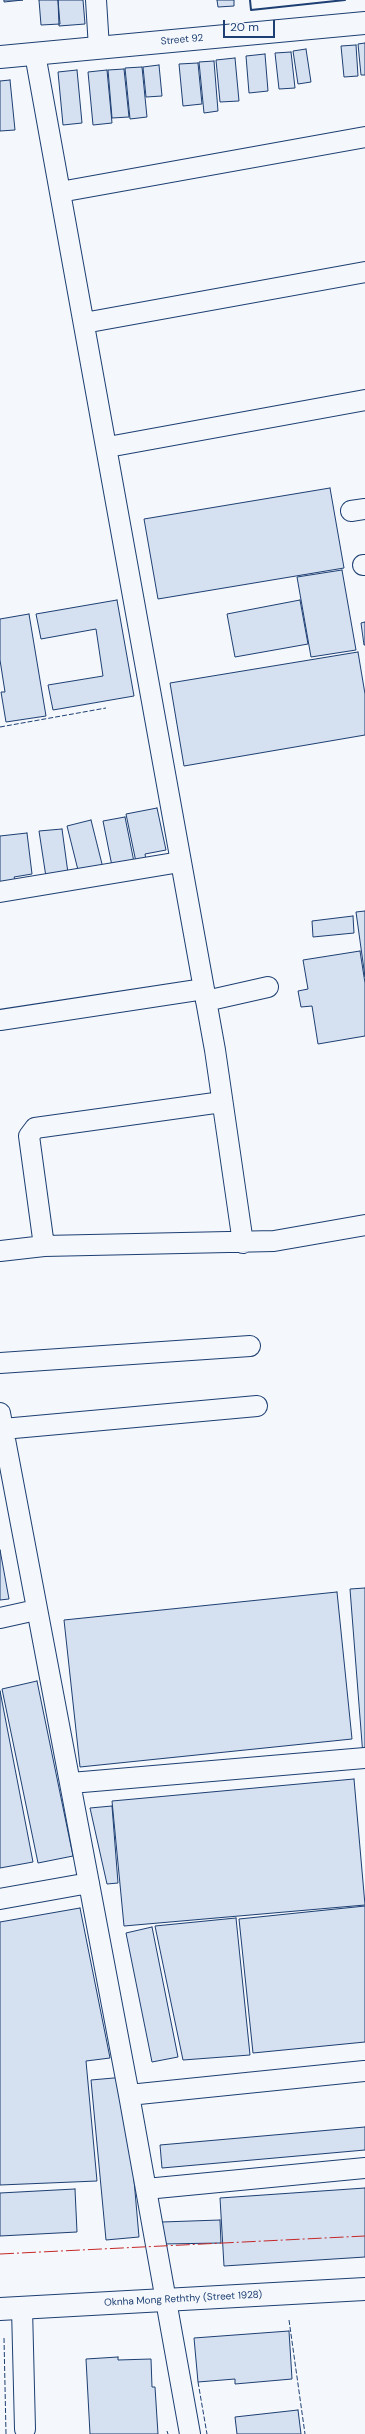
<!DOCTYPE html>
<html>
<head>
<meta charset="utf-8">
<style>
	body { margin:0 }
	#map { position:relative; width:365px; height:2434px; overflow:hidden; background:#f4f7fb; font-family:"DM Sans",sans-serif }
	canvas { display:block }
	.scale { position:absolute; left:223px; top:20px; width:52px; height:18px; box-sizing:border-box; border:2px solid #1d3f73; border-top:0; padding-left:5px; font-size:12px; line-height:14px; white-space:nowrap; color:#1d3f73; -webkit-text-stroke:3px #f4f7fb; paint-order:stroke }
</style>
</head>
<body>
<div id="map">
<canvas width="365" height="2434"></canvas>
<div class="scale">20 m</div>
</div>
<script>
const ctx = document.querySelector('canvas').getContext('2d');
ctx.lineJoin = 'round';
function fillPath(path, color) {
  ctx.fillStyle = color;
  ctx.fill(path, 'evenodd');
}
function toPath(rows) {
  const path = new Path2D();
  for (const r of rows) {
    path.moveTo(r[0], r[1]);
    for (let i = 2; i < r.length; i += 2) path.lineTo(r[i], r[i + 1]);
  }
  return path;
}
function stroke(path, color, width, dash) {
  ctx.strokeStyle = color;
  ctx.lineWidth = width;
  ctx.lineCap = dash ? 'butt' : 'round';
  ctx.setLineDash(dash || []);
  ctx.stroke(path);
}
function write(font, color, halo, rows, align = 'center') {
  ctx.font = font + ' "DM Sans",sans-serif';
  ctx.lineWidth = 3;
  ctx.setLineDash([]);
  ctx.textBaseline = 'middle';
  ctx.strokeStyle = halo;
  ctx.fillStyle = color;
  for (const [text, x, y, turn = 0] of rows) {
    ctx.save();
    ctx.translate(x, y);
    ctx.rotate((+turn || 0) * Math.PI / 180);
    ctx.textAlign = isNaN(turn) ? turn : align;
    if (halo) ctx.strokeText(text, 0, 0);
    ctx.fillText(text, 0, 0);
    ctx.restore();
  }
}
const building = toPath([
	[4,0,23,0,4,2,4,0],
	[39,0,58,0,60,24,41,25,39,0],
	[58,0,83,0,85,24,59,26,58,0],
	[217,0,234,0,234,6,218,7,217,0],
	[365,43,365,75,361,75,358,44,365,43],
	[356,45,358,76,344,77,341,46,356,45],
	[306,49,311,82,298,84,293,51,306,49],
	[291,52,295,88,279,89,275,53,291,52],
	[265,54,268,91,249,93,246,56,265,54],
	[235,58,239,101,220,102,216,60,235,58],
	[214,61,218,111,204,113,199,62,214,61],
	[198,63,202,104,183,106,179,64,198,63],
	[159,65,162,96,146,97,143,67,159,65],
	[142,67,147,117,130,119,125,68,142,67],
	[124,69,129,117,112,118,108,70,124,69],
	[77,70,82,123,63,125,58,72,77,70],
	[107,70,112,123,93,125,88,72,107,70],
	[10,80,15,130,0,131,0,81,10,80],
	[330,488,344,568,158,599,144,519,330,488],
	[342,570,356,650,311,657,297,577,342,570],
	[117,600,134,696,53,710,48,685,103,676,96,629,41,639,36,614,117,600],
	[300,600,308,644,235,657,227,614,300,600],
	[29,614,46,716,6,722,1,692,5,692,0,660,0,619,29,614],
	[365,622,365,645,364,645,361,623,365,622],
	[358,652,365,694,365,735,184,766,170,683,358,652],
	[157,808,166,850,145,854,146,860,136,862,126,814,157,808],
	[125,817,134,862,112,866,103,821,125,817],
	[91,820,103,868,79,874,67,826,91,820],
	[62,829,68,873,46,877,39,831,62,829],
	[27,833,32,874,14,877,17,884,0,887,0,836,27,833],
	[365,911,365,977,356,912,365,911],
	[353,916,354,933,313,937,312,921,353,916],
	[360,951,365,983,365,1036,318,1044,312,1006,301,1007,298,991,308,989,303,960,360,951],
	[0,1550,9,1599,0,1600,0,1550],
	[365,1588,365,1755,363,1756,350,1589,365,1588],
	[337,1592,352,1739,80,1767,64,1620,337,1592],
	[37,1681,73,1856,38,1863,2,1689,37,1681],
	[0,1691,33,1862,0,1868,0,1691],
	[354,1779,365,1905,124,1926,112,1801,354,1779],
	[112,1806,118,1883,107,1884,90,1808,112,1806],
	[365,1906,365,2042,253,2053,239,1919,365,1906],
	[80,1908,110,2058,86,2061,97,2181,0,2185,0,1922,80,1908],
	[236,1918,250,2055,183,2060,155,1926,236,1918],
	[152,1927,178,2057,152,2062,126,1933,152,1927],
	[125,2077,139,2237,106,2240,91,2080,125,2077],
	[365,2127,365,2150,162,2168,160,2145,365,2127],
	[365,2188,365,2257,224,2266,220,2198,365,2188],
	[75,2189,77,2232,0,2236,0,2193,75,2189],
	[220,2220,221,2243,163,2244,162,2222,220,2220],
	[289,2331,292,2379,235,2384,235,2379,198,2382,194,2338,289,2331],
	[118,2357,118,2360,151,2359,152,2387,155,2387,158,2434,90,2434,86,2359,118,2357],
	[298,2410,301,2434,237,2434,235,2417,298,2410]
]);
fillPath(building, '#d5e0f0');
stroke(building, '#1d3f73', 1);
const minor = toPath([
	[96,0,99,48],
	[35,54,215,1050,243,1243],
	[60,192,365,137],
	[84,323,365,272],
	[108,447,365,400],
	[351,511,365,509],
	[363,565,365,565],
	[0,892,180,862],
	[206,1001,268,987],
	[0,1020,204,989],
	[44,1246,29,1136,35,1128,222,1102],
	[0,1251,44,1246,274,1241,365,1225],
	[0,1363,250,1346],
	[0,1413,129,2095,190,2434],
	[3,1429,257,1406],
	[0,1618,36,1610],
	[71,1783,365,1758],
	[0,1899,89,1883],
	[129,2095,364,2071],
	[146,2189,365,2168],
	[22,2308,25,2429]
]);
const major = toPath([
	[0,57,365,23],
	[0,2309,365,2289]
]);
stroke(minor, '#1d3f73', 22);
stroke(major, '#1d3f73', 24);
stroke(minor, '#f4f7fb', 20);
stroke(major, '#f4f7fb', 22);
stroke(toPath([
	[0,727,106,708],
	[289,2320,305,2434],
	[4,2338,6,2434],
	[198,2382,207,2434],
	[167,2431,168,2434]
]), '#1d3f73', 1, [5, 2]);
stroke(toPath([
	[250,0,251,10,345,0]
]), '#1d3f73', 2);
stroke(toPath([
	[0,2254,365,2236]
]), '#c62828', 1, [14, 3, 2, 3]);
write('10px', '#1d3f73', '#f4f7fb', [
	["Street 92",182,40,-5],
	["Oknha Mong Reththy (Street 1928)",183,2299,-3]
]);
</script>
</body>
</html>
